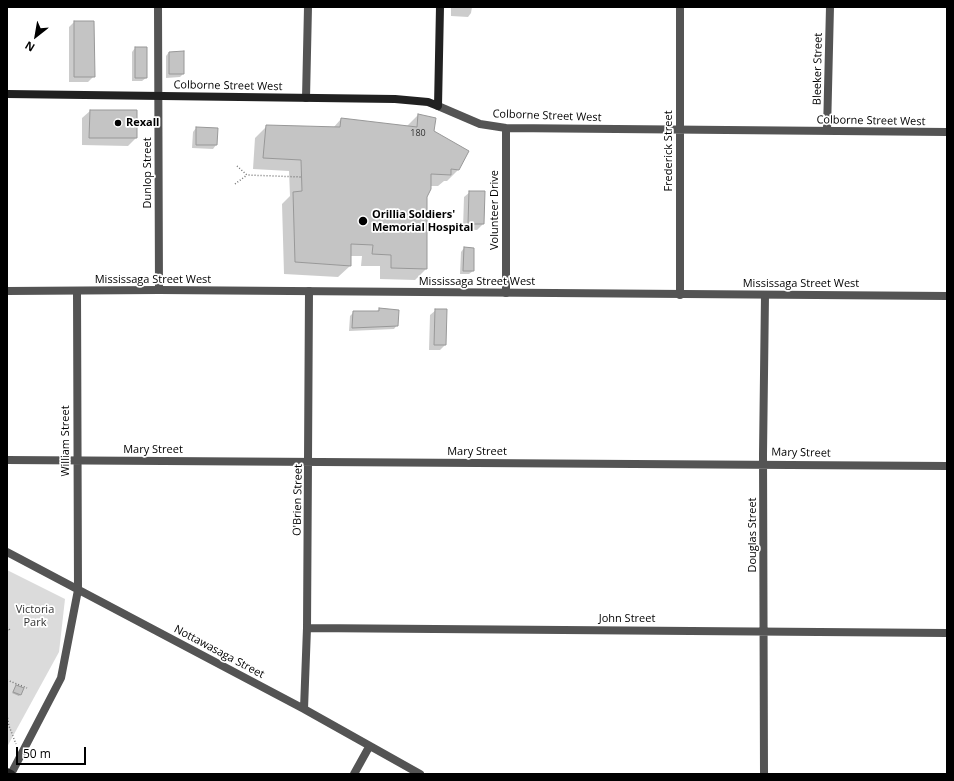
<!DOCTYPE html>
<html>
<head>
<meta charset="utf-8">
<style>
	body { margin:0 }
	#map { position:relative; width:954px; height:781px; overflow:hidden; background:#fff; font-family:"Open Sans",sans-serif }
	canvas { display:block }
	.frame { position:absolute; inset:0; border:8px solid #000; pointer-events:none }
	.north { position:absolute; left:16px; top:16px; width:40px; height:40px; -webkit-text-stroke:3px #fff; paint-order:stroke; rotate:211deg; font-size:11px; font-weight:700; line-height:16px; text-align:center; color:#000 }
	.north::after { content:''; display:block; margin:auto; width:14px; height:18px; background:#000; clip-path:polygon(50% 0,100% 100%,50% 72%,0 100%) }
	.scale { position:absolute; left:16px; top:747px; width:70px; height:18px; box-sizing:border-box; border:2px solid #000; border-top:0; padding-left:5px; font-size:12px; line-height:14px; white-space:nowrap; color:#000; -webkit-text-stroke:3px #fff; paint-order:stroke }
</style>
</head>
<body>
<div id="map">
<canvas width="954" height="781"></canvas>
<div class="frame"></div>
<div class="north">N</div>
<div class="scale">50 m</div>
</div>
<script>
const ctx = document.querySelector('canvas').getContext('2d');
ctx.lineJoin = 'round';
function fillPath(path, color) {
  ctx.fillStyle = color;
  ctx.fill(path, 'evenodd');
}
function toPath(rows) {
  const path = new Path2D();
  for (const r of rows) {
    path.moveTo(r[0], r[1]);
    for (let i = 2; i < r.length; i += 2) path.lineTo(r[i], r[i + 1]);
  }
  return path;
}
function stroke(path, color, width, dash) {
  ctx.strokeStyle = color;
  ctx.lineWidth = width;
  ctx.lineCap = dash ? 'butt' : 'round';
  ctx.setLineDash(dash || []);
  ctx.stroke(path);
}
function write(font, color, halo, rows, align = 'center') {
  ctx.font = font + ' "Open Sans",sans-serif';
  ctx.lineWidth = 3.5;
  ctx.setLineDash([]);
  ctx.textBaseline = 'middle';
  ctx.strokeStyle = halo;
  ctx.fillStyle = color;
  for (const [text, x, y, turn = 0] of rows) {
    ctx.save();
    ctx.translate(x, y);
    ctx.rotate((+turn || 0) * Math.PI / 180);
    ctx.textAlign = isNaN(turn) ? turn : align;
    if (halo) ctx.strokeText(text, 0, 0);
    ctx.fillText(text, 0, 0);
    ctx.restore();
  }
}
fillPath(toPath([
	[7,570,65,599,59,652,7,747]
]), '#dbdbdb');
fillPath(toPath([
	[451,7,472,7,471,13,468,17,451,16],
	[74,22,94,76,88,82,69,82,69,27],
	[135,48,146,78,142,81,132,81,132,52],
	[169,52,183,74,180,77,166,78,166,56],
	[90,111,136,111,136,138,128,146,82,145,82,118],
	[418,115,433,132,459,169,447,181,444,181,438,186,430,186,426,197,426,269,415,280,380,279,380,266,361,266,362,256,350,256,350,266,338,277,284,274,282,204,290,196,289,171,253,169,255,138,267,126,333,128,341,119,407,126],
	[196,128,217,129,216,145,213,149,192,148,193,132],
	[470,192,483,224,477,230,463,229,464,197],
	[464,248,473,271,469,274,460,274,461,252],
	[379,309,398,311,397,325,394,329,349,331,350,316,354,312,376,312],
	[436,310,445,345,440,350,429,350,430,315],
	[16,686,20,695,19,696,12,693]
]), '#0003');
const building = toPath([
	[74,21,94,21,95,77,74,77,74,21],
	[135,47,147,47,147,78,135,78,135,47],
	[184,51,184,74,169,74,169,52,184,51],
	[90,110,137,110,137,138,89,138,90,110],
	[418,114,436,118,434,131,469,151,459,170,451,169,451,175,431,174,431,189,427,197,427,269,391,268,391,255,372,254,373,245,351,244,351,266,295,262,293,192,302,191,301,160,263,158,266,125,340,127,341,118,417,127,418,114],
	[196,127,218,128,217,145,196,145,196,127],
	[469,191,485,191,484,224,468,224,469,191],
	[464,247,474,248,474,271,463,271,464,247],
	[379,308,399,310,398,326,352,328,353,311,379,311,379,308],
	[435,309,447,309,446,345,434,345,435,309],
	[16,685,24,688,21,695,13,692,16,685]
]);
fillPath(building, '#c4c4c4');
stroke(building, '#989898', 1);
stroke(toPath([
	[237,166,247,175,301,177],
	[235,184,247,175],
	[7,627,10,630,7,630],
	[7,680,27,688],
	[7,715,9,726,16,744]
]), '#767676', 1.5, [1, 2]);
stroke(toPath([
	[158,7,159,290],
	[680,7,680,295],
	[306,98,308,7],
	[438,106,480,124,506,128,947,132],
	[506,128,506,293],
	[827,131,830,7],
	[7,460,947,466],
	[7,552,304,709,420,774],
	[307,628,947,633],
	[304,709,307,628,309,291],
	[11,774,61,678,78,590,77,291],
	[354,774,369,747],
	[764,774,763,454,765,295]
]), '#545454', 8);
stroke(toPath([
	[7,291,159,290,947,296]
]), '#545454', 8);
stroke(toPath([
	[7,94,395,99,428,102,438,106,440,7],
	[7,772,11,774]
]), '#212121', 8);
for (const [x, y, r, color] of [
	[118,123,4,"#000"],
	[363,221,5,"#000"]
]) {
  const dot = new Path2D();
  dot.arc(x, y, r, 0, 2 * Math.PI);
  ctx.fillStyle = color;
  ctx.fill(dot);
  stroke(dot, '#fff', 1.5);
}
write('9px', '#313131', null, [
	["180",418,133]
]);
write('11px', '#000', '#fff', [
	["Bleeker Street",818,69,-89],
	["Colborne Street West",228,86,1],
	["Colborne Street West",547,116,2],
	["Colborne Street West",871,121,1],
	["Frederick Street",669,151,-90],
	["Dunlop Street",148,173,-90],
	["Volunteer Drive",495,210,-90],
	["Mississaga Street West",153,280],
	["Mississaga Street West",477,282],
	["Mississaga Street West",801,284],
	["William Street",66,441,-90],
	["Mary Street",153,450],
	["Mary Street",477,452],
	["Mary Street",801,453,1],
	["O'Brien Street",298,500,-89],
	["Douglas Street",753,535,-90],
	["John Street",627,619],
	["Nottawasaga Street",219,652,28]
]);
write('bold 11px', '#000', '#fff', [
	["Rexall",126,123],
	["Orillia Soldiers'",372,215],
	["Memorial Hospital",372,228]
], 'left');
write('11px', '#323232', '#fff', [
	["Victoria",35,610],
	["Park",35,623]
]);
</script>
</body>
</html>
